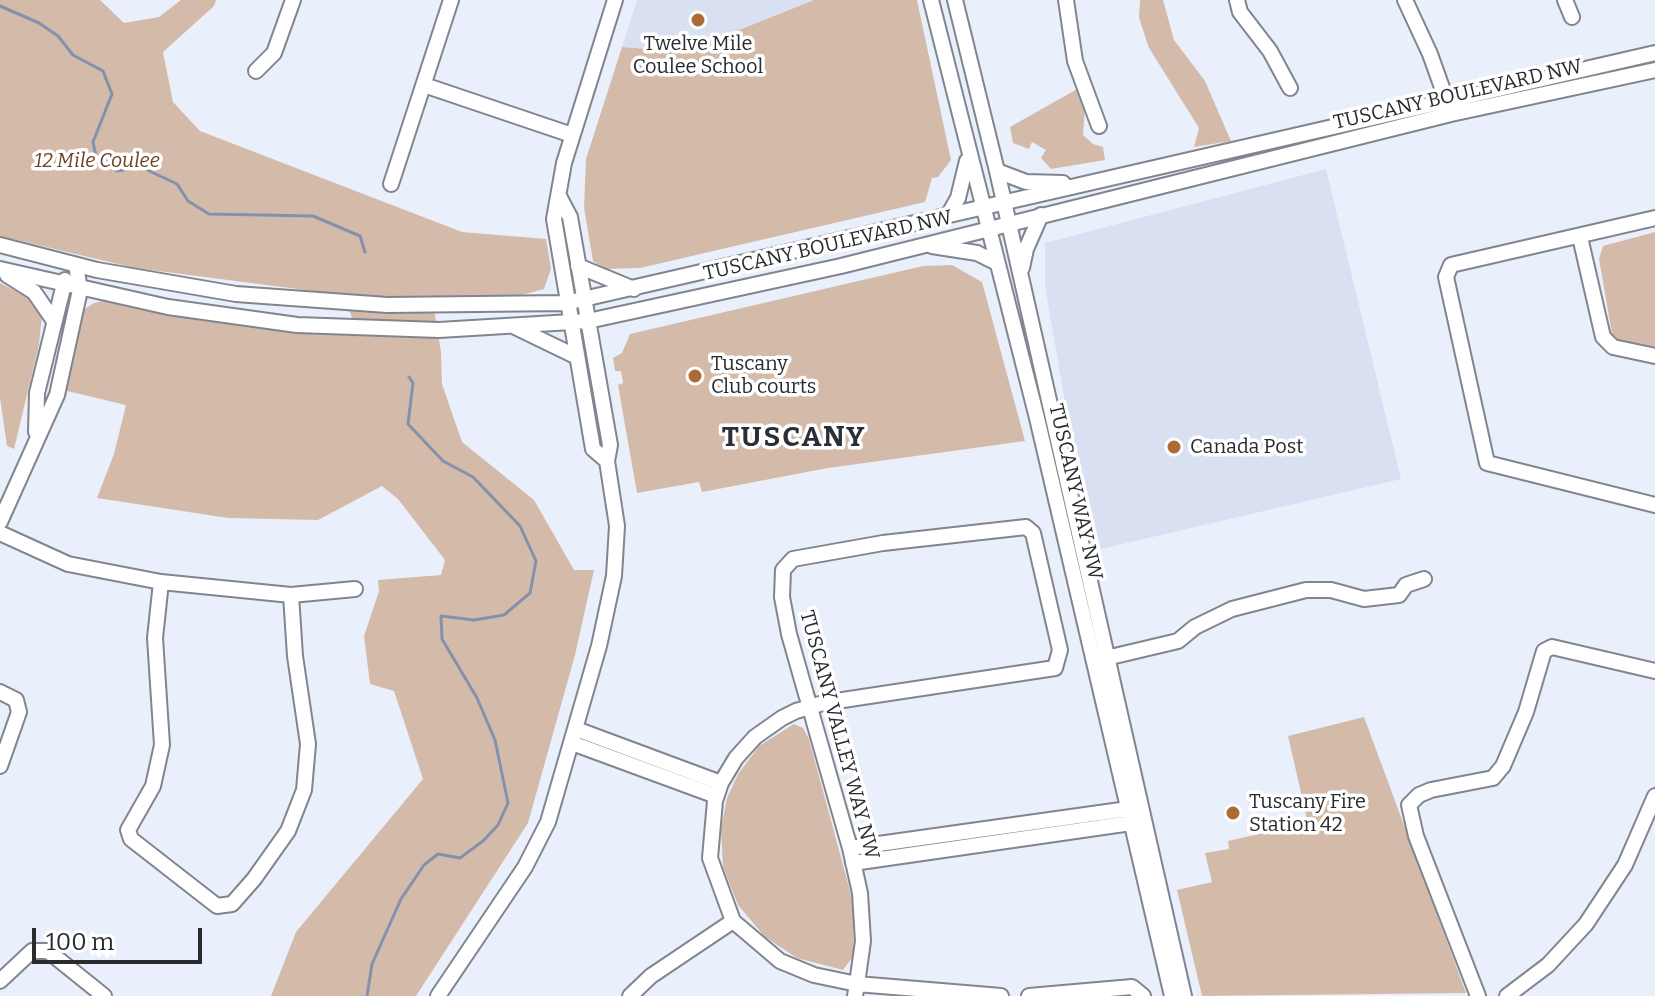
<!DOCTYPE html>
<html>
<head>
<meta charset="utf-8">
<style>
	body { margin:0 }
	#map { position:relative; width:1655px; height:996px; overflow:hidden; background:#eaeffc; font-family:Bitter,serif }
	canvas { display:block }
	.scale { position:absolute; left:32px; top:928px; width:170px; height:36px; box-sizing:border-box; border:4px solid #292b2f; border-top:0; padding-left:10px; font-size:24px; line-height:28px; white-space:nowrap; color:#292b2f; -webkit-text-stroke:6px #fff; paint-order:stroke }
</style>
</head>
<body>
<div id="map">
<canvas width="1655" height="996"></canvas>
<div class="scale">100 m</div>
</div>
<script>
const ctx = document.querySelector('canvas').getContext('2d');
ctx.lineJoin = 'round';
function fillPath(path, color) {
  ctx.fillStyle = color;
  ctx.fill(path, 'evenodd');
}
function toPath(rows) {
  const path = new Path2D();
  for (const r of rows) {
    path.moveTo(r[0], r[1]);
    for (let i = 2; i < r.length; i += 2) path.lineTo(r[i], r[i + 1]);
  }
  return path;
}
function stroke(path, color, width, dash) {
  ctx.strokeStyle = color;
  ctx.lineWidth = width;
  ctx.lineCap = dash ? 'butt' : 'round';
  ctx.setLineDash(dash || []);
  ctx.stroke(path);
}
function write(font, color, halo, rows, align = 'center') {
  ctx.font = font + ' Bitter,serif';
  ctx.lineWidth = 7;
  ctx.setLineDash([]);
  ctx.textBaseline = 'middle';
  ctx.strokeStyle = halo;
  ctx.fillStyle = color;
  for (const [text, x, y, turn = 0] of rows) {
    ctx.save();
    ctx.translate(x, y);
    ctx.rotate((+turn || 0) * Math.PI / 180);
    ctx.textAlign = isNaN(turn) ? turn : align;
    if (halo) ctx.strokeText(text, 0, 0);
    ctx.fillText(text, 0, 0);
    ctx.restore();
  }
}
fillPath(toPath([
	[637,0,814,0,683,52,622,47],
	[1326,169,1401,479,1101,549,1064,397,1045,286,1045,243]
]), '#d8e0f2');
fillPath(toPath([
	[0,0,100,0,124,23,159,17,181,0,216,0,214,6,163,52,173,102,200,131,462,232,546,239,551,269,544,289,522,295,432,297,441,352,442,384,462,442,534,500,574,570,594,570,575,655,528,823,416,996,271,996,296,932,423,779,394,691,370,684,364,636,379,591,378,580,441,575,445,560,398,499,382,486,318,520,228,518,97,498,114,454,126,405,63,390,78,320,83,310,94,303,102,301,271,328,358,335,344,295,135,268,0,236],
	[814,0,917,0,951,160,938,177,932,178,925,202,640,268,605,269,593,261,584,208,586,159,622,47,684,52],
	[1140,0,1163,0,1174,40,1205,81,1231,141,1194,147,1199,128,1149,48,1139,18],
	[1079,88,1085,108,1083,135,1093,144,1103,147,1105,160,1051,169,1041,158,1046,150,1032,142,1029,149,1013,143,1010,127],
	[1655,232,1655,348,1619,341,1612,334,1599,259,1603,246],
	[952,265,982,282,1025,441,828,468,702,492,699,482,637,493,618,385,623,383,621,371,615,371,613,358,622,353,630,334,923,266],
	[0,283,30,298,42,314,39,345,14,449,7,446,0,398],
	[1364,717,1466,993,1202,996,1177,890,1212,882,1205,853,1229,849,1228,841,1308,823,1288,736],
	[794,724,803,728,809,739,853,902,854,955,843,970,797,958,765,937,738,905,723,867,721,829,727,798,738,774,759,746]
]), '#d4bba9');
stroke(toPath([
	[0,6,39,23,58,36,73,55,103,71,112,94,93,142,96,157,117,171,141,167,177,184,188,201,209,214,313,216,360,236,365,252],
	[367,996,372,964,401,899,424,865,438,854,460,858,483,841,498,825,508,803,495,740,477,698,442,639,441,616,474,620,504,615,530,593,536,561,520,526,473,477,443,461,408,424,413,383,409,377]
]), '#8591ac', 3);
const minor = toPath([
	[931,0,1037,418,1172,996],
	[955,0,997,171,1184,996],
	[1066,0,1075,61,1099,126],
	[1237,0,1240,12,1270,51,1290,88],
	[1405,0,1430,54,1450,110],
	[1565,0,1572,17],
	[256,71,274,53,293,0],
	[424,85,572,135],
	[997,171,1026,182,1063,183],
	[391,184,451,0],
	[950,212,958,198,967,161],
	[1655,218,1451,265,1446,277,1487,463,1655,505],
	[1580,237,1603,337,1613,347,1655,356],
	[0,245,97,270,236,294,387,305,566,303,1655,53],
	[932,246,977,253,997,263],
	[578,266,634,289],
	[1022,268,1026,249,1041,215],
	[0,269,168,307,297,325,439,330,588,321,841,266,1451,114,1655,70],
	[7,275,34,292,54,321],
	[515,327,575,356],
	[36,432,37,393,65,280],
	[607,461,593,449,554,219,564,163,615,0],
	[0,522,57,395,80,290,76,265],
	[0,533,68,564,161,582],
	[291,595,295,656,308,744,304,790,288,831,254,879,232,904,217,906,131,839,128,830,153,786,162,745,155,638,161,582,291,595,355,589],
	[1102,659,1178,641,1195,627,1232,609,1306,590,1331,590,1364,599,1399,595,1406,585,1424,579],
	[0,692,16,700,19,712,0,766],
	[576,729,721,783],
	[572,743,716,796],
	[850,848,1128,809,1134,812],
	[853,863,1131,823,1139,817],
	[0,981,32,951,48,951,104,996],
	[438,996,525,867,548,822,599,646,614,576,617,526,607,461,610,445,570,217,560,198],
	[630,996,651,976,733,921],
	[855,996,857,984,863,941,860,893,850,848,814,722,810,707,806,694,789,634,782,597,783,570,793,559,883,543,1026,527,1033,533,1060,650,1055,668,823,703,810,707,796,711,782,718,755,737,736,758,721,783,715,801,710,858,733,921,780,961,814,975,857,984,1001,996],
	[1029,996,1132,987,1143,996],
	[1478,996,1416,836,1409,805,1419,795,1431,790,1493,778,1503,766,1526,712,1544,651,1552,647,1655,671],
	[1507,996,1548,965,1586,924,1625,865,1655,796]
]);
stroke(minor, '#808590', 18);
stroke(minor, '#fff', 14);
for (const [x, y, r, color] of [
	[698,20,8,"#ac6a36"],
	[695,376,8,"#ac6a36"],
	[1174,447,8,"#ac6a36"],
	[1233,813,8,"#ac6a36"]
]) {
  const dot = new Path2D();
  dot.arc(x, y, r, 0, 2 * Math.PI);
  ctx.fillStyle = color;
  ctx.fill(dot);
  stroke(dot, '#fff', 3);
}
write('20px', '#292b2f', '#fff', [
	["Twelve Mile",698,44,"center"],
	["Coulee School",698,67,"center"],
	["Tuscany",711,364],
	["Club courts",711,387],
	["Canada Post",1190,447],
	["Tuscany Fire",1249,802],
	["Station 42",1249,825]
], 'left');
write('20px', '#292b2f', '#fff', [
	["TUSCANY BOULEVARD NW",1458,95,-13],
	["TUSCANY BOULEVARD NW",828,246,-13],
	["TUSCANY WAY NW",1075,492,77],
	["TUSCANY VALLEY WAY NW",839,735,75]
]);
write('italic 20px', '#6c4324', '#fff', [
	["12 Mile Coulee",97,161]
]);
ctx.letterSpacing = '2px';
write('bold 28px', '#2a2e37', '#fff', [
	["TUSCANY",794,438]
]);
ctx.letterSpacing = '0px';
</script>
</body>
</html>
